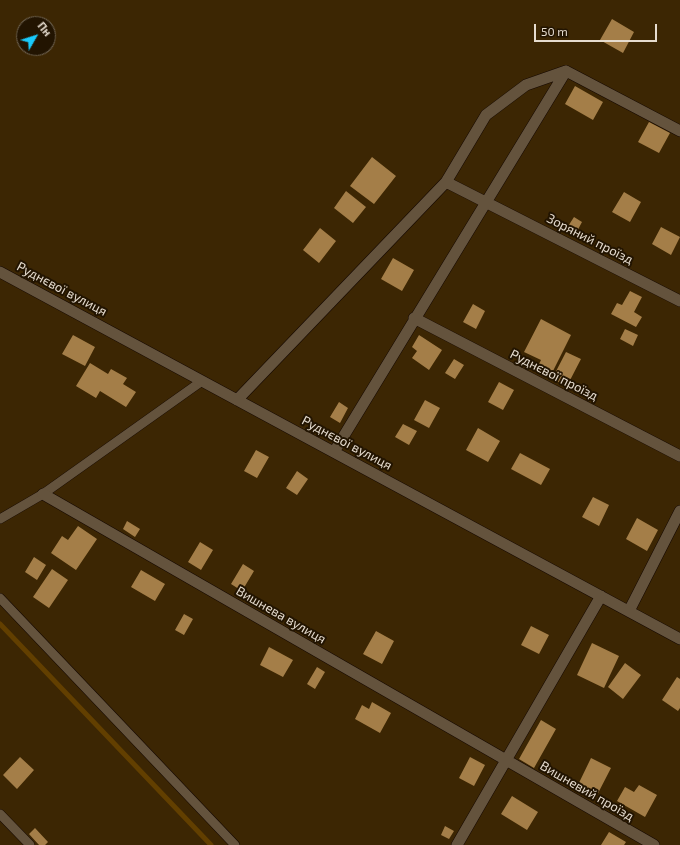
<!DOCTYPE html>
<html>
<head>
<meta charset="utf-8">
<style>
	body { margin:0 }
	#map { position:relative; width:680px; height:845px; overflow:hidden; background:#2c1d08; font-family:"Exo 2",sans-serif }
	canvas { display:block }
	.north { position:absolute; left:16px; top:16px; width:40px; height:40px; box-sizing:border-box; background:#221401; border:1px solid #706453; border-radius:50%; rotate:51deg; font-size:11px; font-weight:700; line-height:16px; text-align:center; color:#e6dccf }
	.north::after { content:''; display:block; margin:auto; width:14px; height:18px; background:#19cafc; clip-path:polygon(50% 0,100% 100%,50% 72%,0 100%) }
	.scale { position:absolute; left:534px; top:24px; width:123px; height:18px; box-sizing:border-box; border:2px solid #e6dccf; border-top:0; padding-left:5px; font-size:12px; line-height:14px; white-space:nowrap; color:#e6dccf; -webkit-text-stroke:3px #221401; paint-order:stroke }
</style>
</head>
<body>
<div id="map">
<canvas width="680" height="845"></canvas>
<div class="north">Пн</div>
<div class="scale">50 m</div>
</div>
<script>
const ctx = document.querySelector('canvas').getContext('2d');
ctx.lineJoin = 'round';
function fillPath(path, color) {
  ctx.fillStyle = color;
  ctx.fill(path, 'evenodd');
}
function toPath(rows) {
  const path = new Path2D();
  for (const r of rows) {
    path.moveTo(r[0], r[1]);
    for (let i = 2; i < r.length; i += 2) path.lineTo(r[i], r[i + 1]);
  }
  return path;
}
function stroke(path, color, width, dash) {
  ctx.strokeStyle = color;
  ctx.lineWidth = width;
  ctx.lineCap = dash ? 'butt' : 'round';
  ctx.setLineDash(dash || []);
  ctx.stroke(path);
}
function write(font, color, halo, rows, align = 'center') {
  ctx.font = font + ' "Exo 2",sans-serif';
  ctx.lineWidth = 4;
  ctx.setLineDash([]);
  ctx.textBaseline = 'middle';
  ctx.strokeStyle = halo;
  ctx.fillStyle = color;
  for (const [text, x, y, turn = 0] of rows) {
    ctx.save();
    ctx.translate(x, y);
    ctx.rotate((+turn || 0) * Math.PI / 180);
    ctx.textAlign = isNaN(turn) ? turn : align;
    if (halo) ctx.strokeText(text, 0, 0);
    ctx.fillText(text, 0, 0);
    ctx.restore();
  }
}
fillPath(toPath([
	[0,0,680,0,680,845,0,845],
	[24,24,48,24,48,48,24,48]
]), '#3c2603');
stroke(toPath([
	[0,624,211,845]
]), '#623f00', 5);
fillPath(toPath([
	[612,19,634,32,623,53,600,40],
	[575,86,603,102,593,120,565,104],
	[649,122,670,133,659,153,638,142],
	[372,157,396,176,374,204,350,186],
	[346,191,366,207,353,223,334,208],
	[624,192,641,202,630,222,612,212],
	[574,217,582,222,574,237,565,231],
	[661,227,680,237,671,255,652,244],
	[320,228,336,241,319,263,303,250],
	[393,258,414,270,402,291,381,279],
	[630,291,642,297,634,312,642,317,636,327,611,314,617,303,622,305],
	[473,304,485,311,476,329,463,322],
	[541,319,571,335,550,377,536,370,541,360,524,352],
	[625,329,638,335,633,346,620,339],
	[73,335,95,347,85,366,62,354],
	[419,335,442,350,429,370,412,358,417,351,412,347],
	[566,352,581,359,567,386,552,379],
	[454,359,464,365,455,379,445,373],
	[90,363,108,374,111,369,127,378,123,384,136,392,126,407,100,391,96,398,76,386],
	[499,382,514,390,503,410,488,402],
	[425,400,440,408,429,428,414,420],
	[339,402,348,408,340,423,330,417],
	[403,424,417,431,409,445,395,437],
	[478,428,500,441,488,462,466,450],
	[256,450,269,457,257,478,244,471],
	[520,453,550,469,541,485,511,469],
	[297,471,308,479,297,495,286,488],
	[593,497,609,505,599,526,582,517],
	[637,518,658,530,647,551,626,539],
	[127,521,140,529,135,537,123,529],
	[78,526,97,539,76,570,51,553,62,536,68,540],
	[200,542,213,550,201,570,188,562],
	[34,557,46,565,37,580,25,572],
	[243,564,254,571,242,591,231,584],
	[52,569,68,580,49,608,33,597],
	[141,570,165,584,155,601,131,587],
	[184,614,193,619,184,635,175,630],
	[531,626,549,635,539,654,521,645],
	[376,631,394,641,382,664,363,654],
	[592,643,619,656,604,688,577,675],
	[269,647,293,660,283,677,260,665],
	[625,663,641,675,623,699,608,687],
	[317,667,325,672,315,689,307,684],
	[677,677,680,679,680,708,678,711,662,700],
	[372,702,391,713,380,733,355,719,362,705,369,709],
	[541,720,556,729,534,768,519,759],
	[20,757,34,770,17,789,3,775],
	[470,757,485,765,474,786,459,778],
	[591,758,611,768,595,799,576,789],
	[639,785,657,795,645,817,617,801,625,787,634,792],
	[512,796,538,812,527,830,501,814],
	[445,826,454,831,449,839,441,835],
	[35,828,48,842,45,845,39,845,29,834],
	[609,832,626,842,624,845,601,845]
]), '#a47e48');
const service = toPath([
	[0,519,43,494,202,381],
	[0,598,235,845],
	[0,814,30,845]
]);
const minor = toPath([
	[446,182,680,301],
	[0,272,680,639],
	[414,318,680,456],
	[237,400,446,182,486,115,526,85,566,71,680,131],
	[334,452,566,71],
	[43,494,654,845],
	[629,611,680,511],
	[457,845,601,596]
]);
stroke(service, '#140700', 10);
stroke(minor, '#140700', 12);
stroke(service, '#64533d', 9);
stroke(minor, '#64533d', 11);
write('13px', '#e6dccf', '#221401', [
	["Зоряний проїзд",590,239,27],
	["Руднєвої вулиця",62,289,28],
	["Руднєвої проїзд",554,375,27],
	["Руднєвої вулиця",347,443,28],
	["Вишнева вулиця",281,615,30],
	["Вишневий проїзд",587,791,30]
]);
</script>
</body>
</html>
